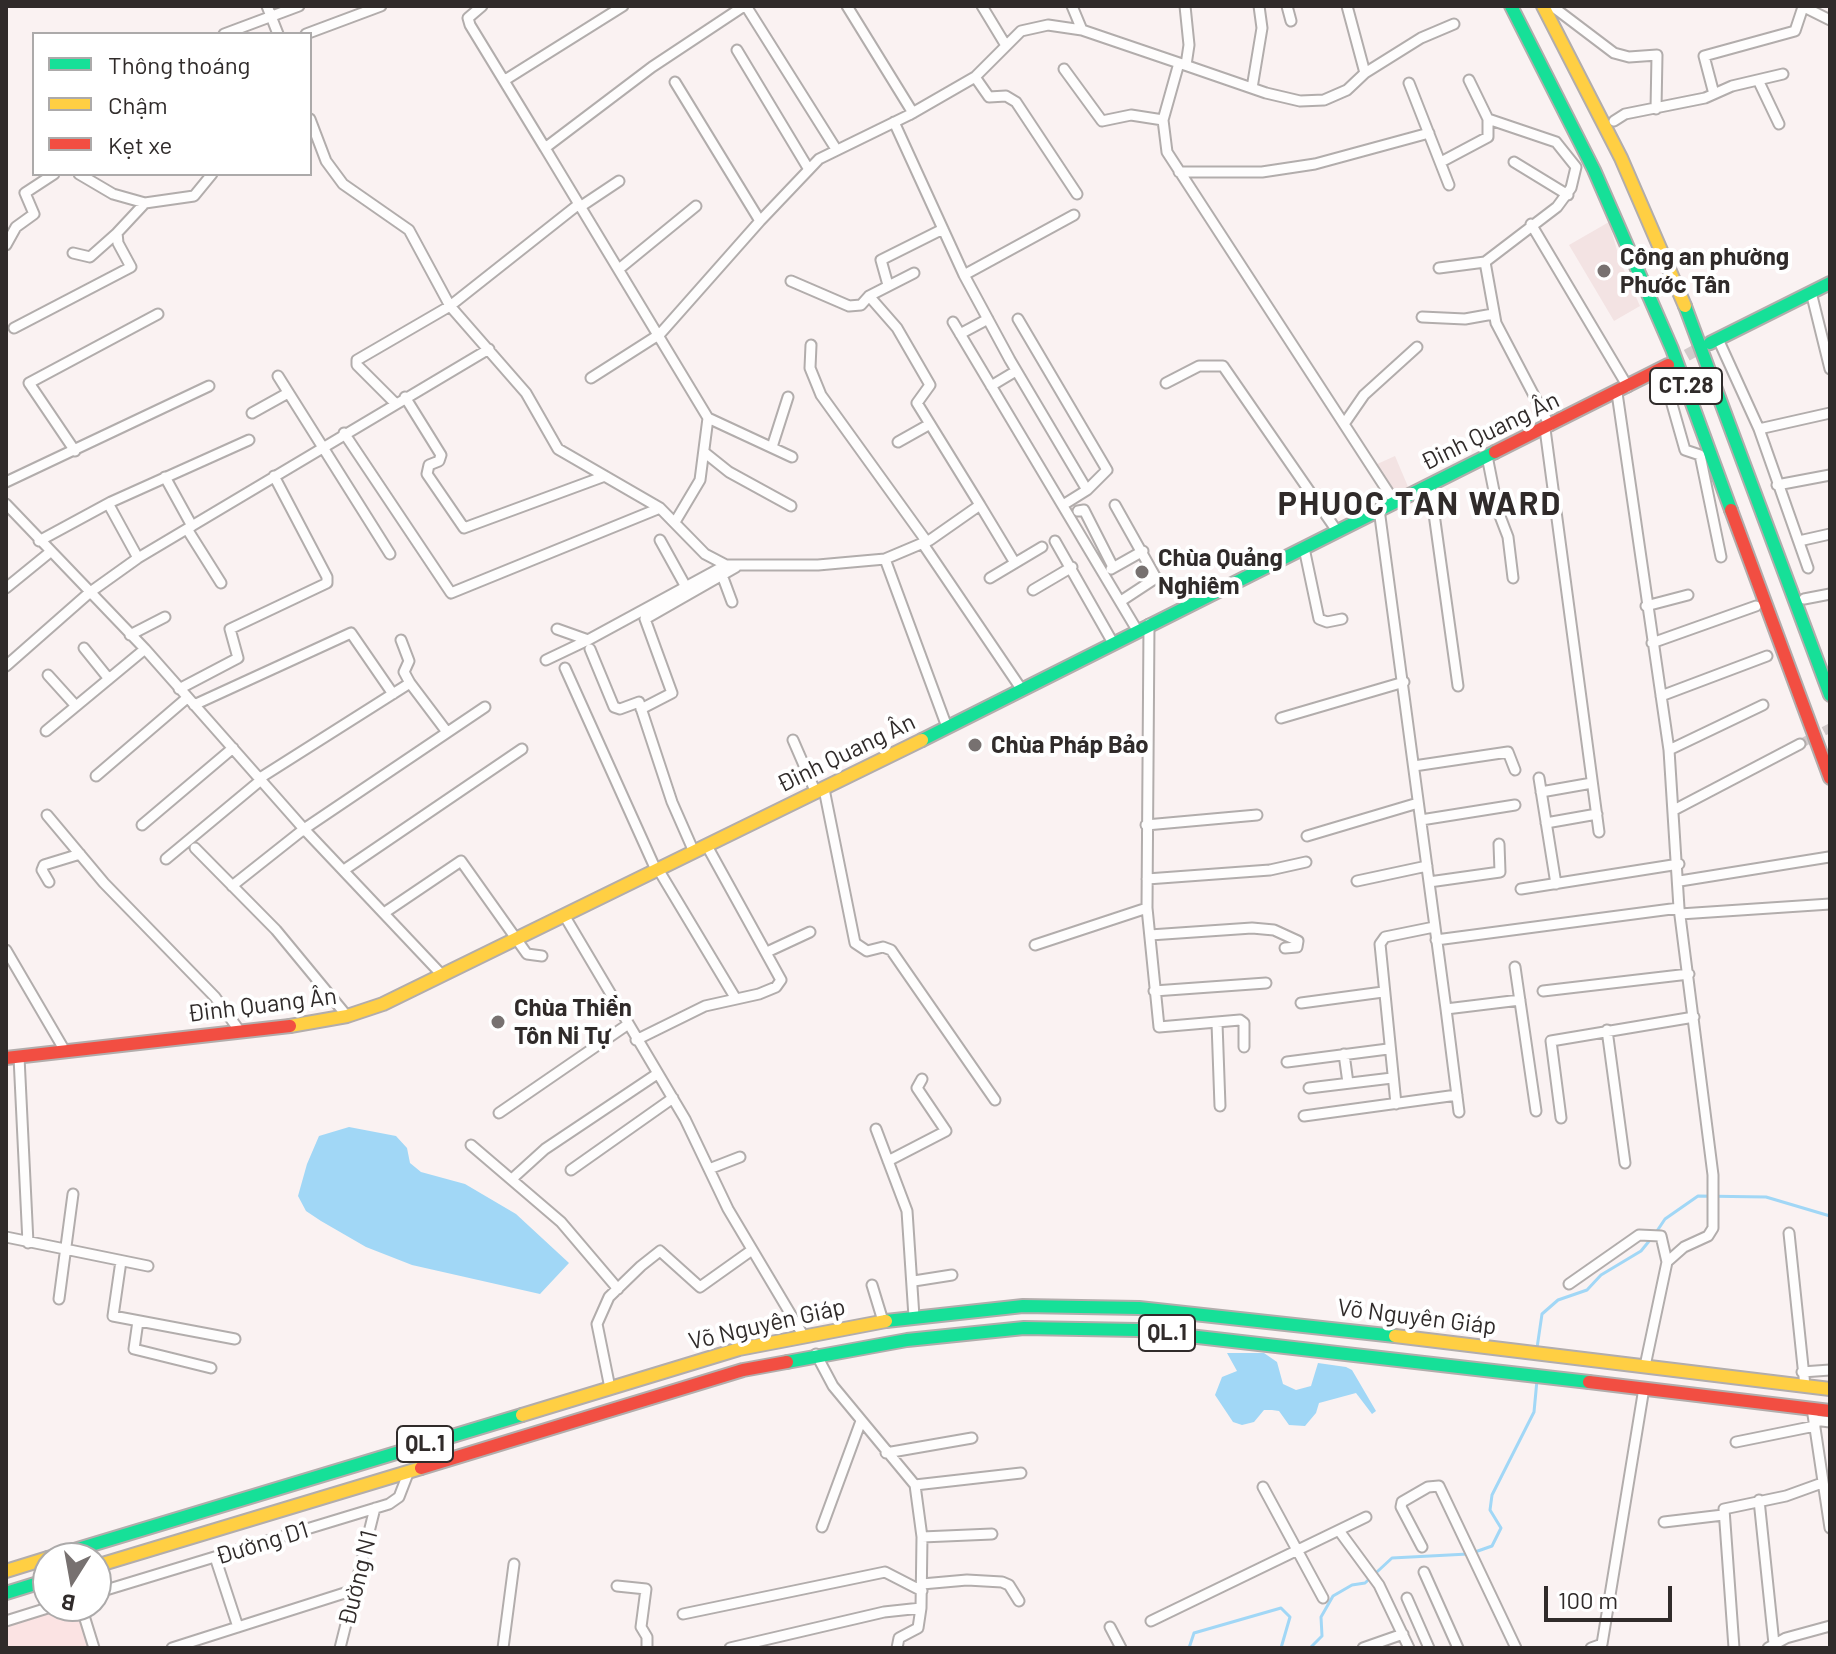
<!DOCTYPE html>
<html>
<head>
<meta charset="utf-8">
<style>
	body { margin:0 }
	#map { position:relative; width:1836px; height:1654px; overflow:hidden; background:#faf2f2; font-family:Barlow,sans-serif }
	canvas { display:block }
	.frame { position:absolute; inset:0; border:8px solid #302b2a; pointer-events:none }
	.legend { position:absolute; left:32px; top:32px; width:280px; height:144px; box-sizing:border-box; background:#fff; border:2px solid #acaaaa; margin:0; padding:10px 14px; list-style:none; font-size:24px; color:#302b2a }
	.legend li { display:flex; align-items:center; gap:16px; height:40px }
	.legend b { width:40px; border:2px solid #acaaaa }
	.north { position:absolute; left:32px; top:1542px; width:80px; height:80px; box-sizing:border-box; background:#fff; border:2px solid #acaaaa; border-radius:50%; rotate:191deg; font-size:22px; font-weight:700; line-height:32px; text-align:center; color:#302b2a }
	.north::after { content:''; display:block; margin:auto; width:28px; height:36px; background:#777170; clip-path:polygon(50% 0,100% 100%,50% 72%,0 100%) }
	.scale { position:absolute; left:1544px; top:1586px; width:128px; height:36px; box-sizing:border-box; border:4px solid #302b2a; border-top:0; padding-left:10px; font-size:24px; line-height:28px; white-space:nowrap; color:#302b2a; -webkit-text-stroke:6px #fff; paint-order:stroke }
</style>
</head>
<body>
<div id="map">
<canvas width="1836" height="1654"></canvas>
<div class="frame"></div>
<ul class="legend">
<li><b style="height:10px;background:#16e098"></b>Thông thoáng</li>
<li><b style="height:10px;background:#ffcf43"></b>Chậm</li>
<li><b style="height:10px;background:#f24e42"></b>Kẹt xe</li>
</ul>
<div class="north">B</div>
<div class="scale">100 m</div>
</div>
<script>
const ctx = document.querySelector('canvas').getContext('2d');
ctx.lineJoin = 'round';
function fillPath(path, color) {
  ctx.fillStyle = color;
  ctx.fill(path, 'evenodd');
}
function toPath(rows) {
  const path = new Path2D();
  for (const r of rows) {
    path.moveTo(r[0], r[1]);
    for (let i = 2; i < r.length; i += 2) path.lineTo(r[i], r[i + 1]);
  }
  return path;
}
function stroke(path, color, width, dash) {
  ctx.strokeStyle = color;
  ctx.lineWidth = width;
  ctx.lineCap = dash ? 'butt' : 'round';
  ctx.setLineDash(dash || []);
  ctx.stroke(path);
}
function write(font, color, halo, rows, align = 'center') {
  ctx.font = font + ' Barlow,sans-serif';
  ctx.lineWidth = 8;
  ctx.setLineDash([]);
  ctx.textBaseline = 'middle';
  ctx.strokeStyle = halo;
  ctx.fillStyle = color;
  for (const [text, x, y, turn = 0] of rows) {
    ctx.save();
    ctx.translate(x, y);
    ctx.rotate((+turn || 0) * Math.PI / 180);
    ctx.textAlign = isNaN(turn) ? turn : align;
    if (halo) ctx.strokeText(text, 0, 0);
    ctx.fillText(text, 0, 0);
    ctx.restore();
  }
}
fillPath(toPath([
	[1609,222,1620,261,1640,306,1614,321,1569,245],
	[1395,456,1409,489,1395,496,1375,465]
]), '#f3e3e3');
fillPath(toPath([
	[65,1606,78,1606,91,1648,6,1648,6,1624]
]), '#fbe3e3');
fillPath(toPath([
	[349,1127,396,1136,407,1148,410,1163,421,1172,465,1184,516,1214,569,1263,540,1294,412,1265,366,1247,321,1221,306,1211,298,1196,307,1164,319,1136],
	[1227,1353,1264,1353,1277,1362,1283,1384,1296,1390,1311,1386,1318,1363,1346,1367,1352,1370,1376,1411,1372,1414,1356,1393,1319,1403,1316,1413,1305,1426,1289,1425,1279,1411,1272,1410,1264,1410,1254,1422,1242,1425,1233,1422,1215,1395,1222,1377,1237,1371]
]), '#a1d7f6');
stroke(toPath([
	[1655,1234,1665,1219,1698,1196,1766,1197,1830,1216],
	[1537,1348,1542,1314,1558,1300,1587,1290,1601,1275,1641,1251,1650,1240],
	[1475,1552,1492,1546,1501,1528,1490,1510,1492,1495,1534,1412,1537,1380],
	[1189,1648,1194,1633,1281,1608,1290,1617,1281,1648],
	[1310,1648,1322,1636,1321,1617,1333,1596,1352,1585,1365,1583,1392,1558,1468,1554]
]), '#a1d7f6', 3);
stroke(toPath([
	[1800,744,1830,728]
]), '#d2caca', 9, [9, 4.5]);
stroke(toPath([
	[1671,364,1707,344]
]), '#d2caca', 12, [12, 6]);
const street = toPath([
	[267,6,278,34],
	[482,6,468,18,470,25,545,148],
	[746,6,836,149],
	[847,6,913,113],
	[982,6,1005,44],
	[1072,6,1082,30],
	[1185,6,1189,45,1186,65],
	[1287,6,1291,21],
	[1347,6,1365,73],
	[1552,6,1614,53,1629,57,1657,55,1656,109],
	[1802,6,1830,20],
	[224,34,299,6],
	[306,34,381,6],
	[737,50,808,168],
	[1179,63,1266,93,1300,101,1324,100,1347,90,1365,73,1421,38,1454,24],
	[1064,69,1102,121,1131,115,1163,120],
	[975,77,989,97,1006,96,1016,102,1077,194],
	[505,80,623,6],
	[1758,80,1779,124],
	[1409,83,1449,185],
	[1252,88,1262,28,1259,6],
	[1714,94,1704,56,1795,31,1803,7],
	[310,119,326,161,343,184,409,230,450,306,526,393,558,449,660,508,705,554,726,565,818,565,885,559,930,540,980,505,917,403,930,385,897,328,869,296,914,273],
	[1614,121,1625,114,1705,98,1732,86,1783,74],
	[894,122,964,275,1010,360,1087,490],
	[1441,162,1488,137,1488,119,1469,80],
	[1514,162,1568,195],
	[1179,172,1262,172,1315,164,1429,133],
	[79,174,113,194,145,203,194,196,212,174],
	[580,207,619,181],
	[760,221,819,159,909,115,975,77,1021,31,1048,25,1082,30,1179,63,1163,120,1167,152,1394,501],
	[1531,224,1628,387],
	[6,245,16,227,34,214,25,193,54,174],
	[73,253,90,257,117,233],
	[1485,262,1496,323,1550,426],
	[1439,268,1485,262,1557,207,1571,188,1576,167,1556,142,1488,119],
	[619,269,696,206],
	[964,275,1074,215],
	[791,281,849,306,861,305,869,296],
	[888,285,881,260,943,229],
	[1811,292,1830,369],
	[1422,317,1465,319,1493,314],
	[1018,319,1107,470,1087,490,1063,505],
	[953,322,1137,630],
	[14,328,131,267,118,243,117,233,145,203],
	[960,334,988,319],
	[1718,339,1759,429],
	[811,345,810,368,821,395,927,542],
	[1662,369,1685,450,1700,455,1721,557],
	[278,376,390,554],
	[591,378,660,334,760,221,675,82],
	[1166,383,1199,366,1223,366,1337,531],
	[991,386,1016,371],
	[1617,393,1669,750,1679,908,1713,1175,1713,1228,1708,1236,1684,1247,1667,1262,1645,1366],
	[405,397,441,455,439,461,429,465,427,474,464,528,605,476],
	[395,403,357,365,357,360,450,306,579,204],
	[252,413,288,393],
	[708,418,792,457],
	[1344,424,1364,395,1417,347],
	[1545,429,1599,832],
	[344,433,451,593,660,508],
	[898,442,930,424],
	[772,447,788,397],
	[75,451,29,383,158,314],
	[704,452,729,472,791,506],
	[1487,456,1498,511,1508,537,1513,578],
	[165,477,192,526],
	[6,482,209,386],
	[1430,485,1458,686],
	[1777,485,1830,475],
	[6,504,145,649,304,829,442,975],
	[109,505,138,558],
	[980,505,1015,563],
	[1115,505,1156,578,1121,601],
	[1379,509,1446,1009,1520,1000],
	[1078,511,1084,510,1113,567],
	[675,522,700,480,708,418,545,148,652,67,744,6],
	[187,529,221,583],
	[660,540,686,587],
	[39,541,111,502,249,440],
	[1055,541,1113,643],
	[1799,541,1830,534],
	[923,544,1022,690],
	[1304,548,1319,619,1327,622,1342,619],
	[885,559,947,727],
	[1808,568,1759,429,1830,413],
	[1111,569,1143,551],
	[722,575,732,602],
	[990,578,1042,547],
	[6,588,49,553],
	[1033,590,1072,567],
	[1804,599,1830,594],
	[1646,606,1688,595],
	[1149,624,1147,908,1159,1027,1240,1020,1244,1023,1244,1047],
	[557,629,588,640,726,565],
	[130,635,165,617],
	[401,640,409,661,404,672,410,683,447,732],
	[1652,643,1756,606],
	[84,648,109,679],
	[590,649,614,707,620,709,639,702,672,802,694,852],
	[546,660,588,640],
	[6,666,89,593,138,558,489,349],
	[565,668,656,870],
	[48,675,76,706],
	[179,689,238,658,230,629,327,583,327,577,274,476],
	[1661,696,1767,656],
	[194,705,351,633,393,694],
	[641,709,672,693,645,619,736,567],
	[1281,718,1404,682],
	[46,731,145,649],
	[793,740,816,793],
	[1669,750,1763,705],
	[1414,766,1508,752,1515,770],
	[96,776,187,698],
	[260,778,410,683],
	[1539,778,1556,884],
	[824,789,855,943,867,951,883,947,891,950,995,1100],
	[1541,792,1592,783],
	[1674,810,1800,744],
	[47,815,104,883,215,997,239,1030],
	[1421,820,1515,805],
	[1546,823,1597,814],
	[142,825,233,748],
	[1146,825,1257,815],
	[1307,836,1418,803],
	[195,848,276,930,347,1016],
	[166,859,261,780],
	[658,869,736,999],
	[344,870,522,749],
	[1147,879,1270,870,1306,862],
	[1357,881,1427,866],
	[1680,881,1829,857],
	[49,882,42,870,44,865,80,854],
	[1429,882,1500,872,1499,844],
	[232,886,304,829,485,707],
	[1521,889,1679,864],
	[384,913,461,861,527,954,542,956],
	[1680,914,1830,904],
	[564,915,685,1119,728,1209,803,1335],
	[1150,935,1252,928,1274,930,1298,941,1297,947,1285,948],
	[1436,940,1679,908],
	[1035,945,1147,908],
	[6,950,65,1051],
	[767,952,810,932],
	[1515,967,1536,1111],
	[1154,991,1266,983],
	[1543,991,1689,974],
	[1301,1003,1383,992],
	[1446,1009,1459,1112],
	[1217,1023,1220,1106],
	[1607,1030,1625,1163],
	[636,1040,705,1006,759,994,776,987,781,980,707,846],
	[1344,1054,1348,1083],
	[19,1057,28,1243],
	[1287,1062,1388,1049],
	[1309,1088,1392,1078],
	[1396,1104,1380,944,1385,937,1434,927],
	[499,1113,627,1025],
	[1304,1116,1457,1095],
	[1561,1118,1551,1041,1694,1017],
	[876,1129,907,1211,914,1317],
	[471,1145,561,1222,618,1289],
	[888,1161,946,1131,917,1088,922,1079],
	[709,1169,740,1157],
	[571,1170,673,1098],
	[513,1178,545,1149,657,1074],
	[1789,1233,1805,1386],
	[6,1237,148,1266],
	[121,1261,113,1316,235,1339],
	[914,1281,952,1275],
	[1569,1284,1639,1235,1661,1236,1667,1262],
	[872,1285,883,1321],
	[59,1299,73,1194],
	[138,1321,134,1349,211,1368],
	[816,1354,833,1386,915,1485,922,1537,921,1608,918,1628,899,1638,897,1648],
	[1802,1372,1830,1370],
	[610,1388,597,1324,609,1297,641,1266,660,1251,700,1287,752,1250],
	[1812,1408,1830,1528],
	[1814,1420,1830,1422],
	[1736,1442,1815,1426],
	[886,1453,972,1438],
	[915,1485,1021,1473],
	[1263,1487,1323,1598],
	[1759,1500,1774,1644],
	[1664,1522,1723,1515],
	[822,1527,861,1421],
	[1340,1532,1379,1585,1409,1648],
	[922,1537,992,1534],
	[1422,1547,1401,1507,1402,1502,1428,1487,1439,1486,1516,1648],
	[215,1557,238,1627],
	[1424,1572,1458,1648],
	[922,1584,967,1580,1002,1582,1009,1585,1019,1601],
	[617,1586,646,1589,641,1627,647,1637,647,1648],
	[96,1593,389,1504,399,1497,409,1471],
	[1407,1598,1429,1648],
	[81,1606,94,1648],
	[683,1614,885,1572,922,1591],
	[6,1621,54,1606],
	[1151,1621,1366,1517],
	[1110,1627,1121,1648],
	[172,1648,354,1590],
	[340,1648,375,1508],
	[503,1648,514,1564],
	[730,1648,884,1612,921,1608],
	[1363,1648,1403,1634],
	[1591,1648,1602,1644,1644,1388],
	[1734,1648,1724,1509,1786,1496,1822,1483],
	[1768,1648,1786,1638,1830,1626]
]);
const fast = toPath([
	[1511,6,1594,170,1672,349,1731,510],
	[1685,306,1830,695],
	[1710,343,1830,283],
	[922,740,1495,452],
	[886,1321,1023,1306,1139,1308,1395,1336],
	[787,1362,907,1340,1024,1328,1137,1330,1589,1382],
	[48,1558,522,1415],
	[6,1593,48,1580]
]);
const slow = toPath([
	[1543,6,1621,158,1685,306],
	[290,1026,347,1016,383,1004,922,740],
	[1395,1336,1830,1389],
	[522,1415,739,1349,886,1321],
	[96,1566,421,1468],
	[6,1571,48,1558]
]);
const jam = toPath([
	[1495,452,1668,365],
	[1731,510,1830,778],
	[6,1058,290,1026],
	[1589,1382,1830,1411],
	[421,1468,743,1370,787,1362]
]);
stroke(street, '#b2adac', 13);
stroke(fast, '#b2adac', 16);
stroke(slow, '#b2adac', 16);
stroke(jam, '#b2adac', 16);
stroke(street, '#fefdfd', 9);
stroke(fast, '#16e098', 12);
stroke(slow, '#ffcf43', 12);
stroke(jam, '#f24e42', 12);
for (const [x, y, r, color] of [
	[1604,271,8,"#777170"],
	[1142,572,8,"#777170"],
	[975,745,8,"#777170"],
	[498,1022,8,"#777170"]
]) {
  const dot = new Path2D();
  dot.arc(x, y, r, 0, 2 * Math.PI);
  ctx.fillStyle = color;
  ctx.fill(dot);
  stroke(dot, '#fff', 3);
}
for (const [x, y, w] of [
	[1686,386,72],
	[1167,1333,56],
	[425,1444,56]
]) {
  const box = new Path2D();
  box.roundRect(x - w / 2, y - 18, w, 36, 6);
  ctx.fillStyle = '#fff';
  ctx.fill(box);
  stroke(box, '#302b2a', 2);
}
write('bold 22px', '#302b2a', null, [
	["CT.28",1686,386],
	["QL.1",1167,1333],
	["QL.1",425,1444]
]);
write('bold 24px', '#302b2a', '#fff', [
	["Công an phường",1620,257],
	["Phước Tân",1620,285],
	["Chùa Quảng",1158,558],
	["Nghiêm",1158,586],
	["Chùa Pháp Bảo",991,745],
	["Chùa Thiền",514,1008],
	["Tôn Ni Tự",514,1036]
], 'left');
write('24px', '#302b2a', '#fff', [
	["Đinh Quang Ân",1490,431,-26],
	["Đinh Quang Ân",846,753,-26],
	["Đinh Quang Ân",262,1005,-7],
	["Võ Nguyên Giáp",1417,1317,7],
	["Võ Nguyên Giáp",767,1324,-13],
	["Đường D1",262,1543,-17],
	["Đường N1",358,1578,-76]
]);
ctx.letterSpacing = '2px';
write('bold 32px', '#302b2a', '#fff', [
	["PHUOC TAN WARD",1420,504]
]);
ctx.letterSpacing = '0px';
</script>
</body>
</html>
